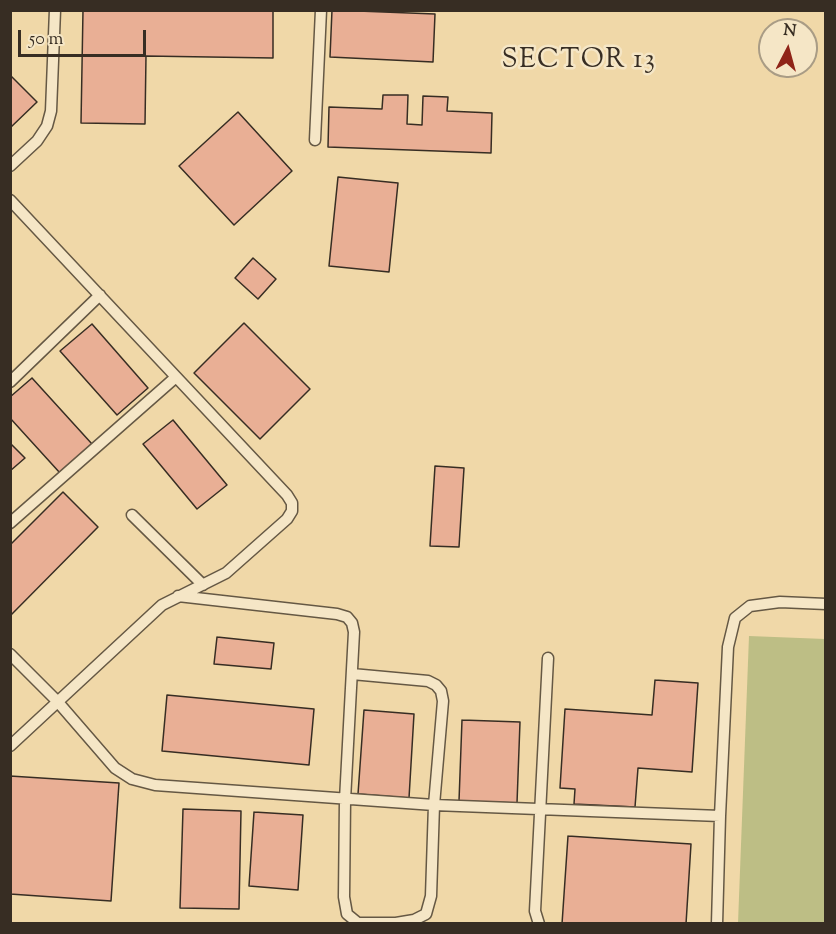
<!DOCTYPE html>
<html>
<head>
<meta charset="utf-8">
<style>
	body { margin:0 }
	#map { position:relative; width:836px; height:934px; overflow:hidden; background:#f0d8a8; font-family:"Sorts Mill Goudy",serif }
	canvas { display:block }
	.frame { position:absolute; inset:0; border:12px solid #372d23; pointer-events:none }
	.north { position:absolute; left:758px; top:18px; width:60px; height:60px; box-sizing:border-box; background:#f5e6c6; border:2px solid #a99c85; border-radius:50%; rotate:6deg; font-size:16px; font-weight:700; line-height:24px; text-align:center; color:#372d23 }
	.north::after { content:''; display:block; margin:auto; width:21px; height:27px; background:#8f2418; clip-path:polygon(50% 0,100% 100%,50% 72%,0 100%) }
	.scale { position:absolute; left:18px; top:30px; width:128px; height:27px; box-sizing:border-box; border:3px solid #372d23; border-top:0; padding-left:8px; font-size:18px; line-height:21px; white-space:nowrap; color:#372d23; -webkit-text-stroke:4px #f5e6c6; paint-order:stroke }
</style>
</head>
<body>
<div id="map">
<canvas width="836" height="934"></canvas>
<div class="frame"></div>
<div class="north">N</div>
<div class="scale">50 m</div>
</div>
<script>
const ctx = document.querySelector('canvas').getContext('2d');
ctx.lineJoin = 'round';
function fillPath(path, color) {
  ctx.fillStyle = color;
  ctx.fill(path, 'evenodd');
}
function toPath(rows) {
  const path = new Path2D();
  for (const r of rows) {
    path.moveTo(r[0], r[1]);
    for (let i = 2; i < r.length; i += 2) path.lineTo(r[i], r[i + 1]);
  }
  return path;
}
function stroke(path, color, width, dash) {
  ctx.strokeStyle = color;
  ctx.lineWidth = width;
  ctx.lineCap = dash ? 'butt' : 'round';
  ctx.setLineDash(dash || []);
  ctx.stroke(path);
}
function write(font, color, halo, rows, align = 'center') {
  ctx.font = font + ' "Sorts Mill Goudy",serif';
  ctx.lineWidth = 5;
  ctx.setLineDash([]);
  ctx.textBaseline = 'middle';
  ctx.strokeStyle = halo;
  ctx.fillStyle = color;
  for (const [text, x, y, turn = 0] of rows) {
    ctx.save();
    ctx.translate(x, y);
    ctx.rotate((+turn || 0) * Math.PI / 180);
    ctx.textAlign = isNaN(turn) ? turn : align;
    if (halo) ctx.strokeText(text, 0, 0);
    ctx.fillText(text, 0, 0);
    ctx.restore();
  }
}
fillPath(toPath([
	[749,636,825,639,825,923,738,923]
]), '#bdbe85');
const building = toPath([
	[83,10,273,10,273,58,146,56,145,124,81,123,83,10],
	[332,10,435,14,433,62,330,57,332,10],
	[10,75,37,102,10,128,10,75],
	[383,95,408,95,407,124,422,125,423,96,448,97,447,111,492,113,491,153,328,147,329,107,382,109,383,95],
	[238,112,292,171,234,225,179,166,238,112],
	[338,177,398,183,389,272,329,266,338,177],
	[253,258,276,279,258,299,235,278,253,258],
	[244,323,310,389,260,439,194,373,244,323],
	[92,324,148,388,117,415,60,351,92,324],
	[32,378,92,444,60,473,10,418,10,397,32,378],
	[173,420,227,485,197,509,143,444,173,420],
	[10,443,25,458,10,471,10,443],
	[435,466,464,468,459,547,430,546,435,466],
	[63,492,98,527,10,616,10,545,63,492],
	[217,637,274,643,271,669,214,664,217,637],
	[655,680,698,683,692,772,638,768,635,807,574,804,575,789,560,788,565,709,652,715,655,680],
	[167,695,314,709,309,765,162,751,167,695],
	[364,710,414,714,409,798,358,794,364,710],
	[462,720,520,722,517,803,459,801,462,720],
	[10,776,119,783,111,901,10,894,10,776],
	[183,809,241,811,239,909,180,908,183,809],
	[254,812,303,815,298,890,249,886,254,812],
	[568,836,691,844,686,924,562,924,568,836]
]);
fillPath(building, '#e9af95');
stroke(building, '#372d23', 1.5);
const lane = toPath([
	[315,140,321,10],
	[10,166,37,141,47,126,51,111,55,10],
	[10,200,287,495,292,503,292,511,287,519,226,573,162,605,10,746],
	[10,382,100,295],
	[132,515,203,585],
	[10,523,176,377],
	[178,596,337,614,347,617,352,623,354,632,345,800,344,897,347,914,358,923,396,923,414,920,426,914,431,896,434,805,443,701,441,691,436,685,428,681,352,674],
	[10,654,57,701,115,768,132,779,155,785,434,805,720,816,728,647,735,618,750,606,780,602,826,604],
	[539,924,535,911,548,658],
	[717,924,720,816]
]);
stroke(lane, '#655844', 13);
stroke(lane, '#f5e6c6', 10);
ctx.letterSpacing = '1.5px';
write('27px', '#372d23', '#f5e6c6', [
	["SECTOR 13",579,62]
]);
ctx.letterSpacing = '0px';
</script>
</body>
</html>
